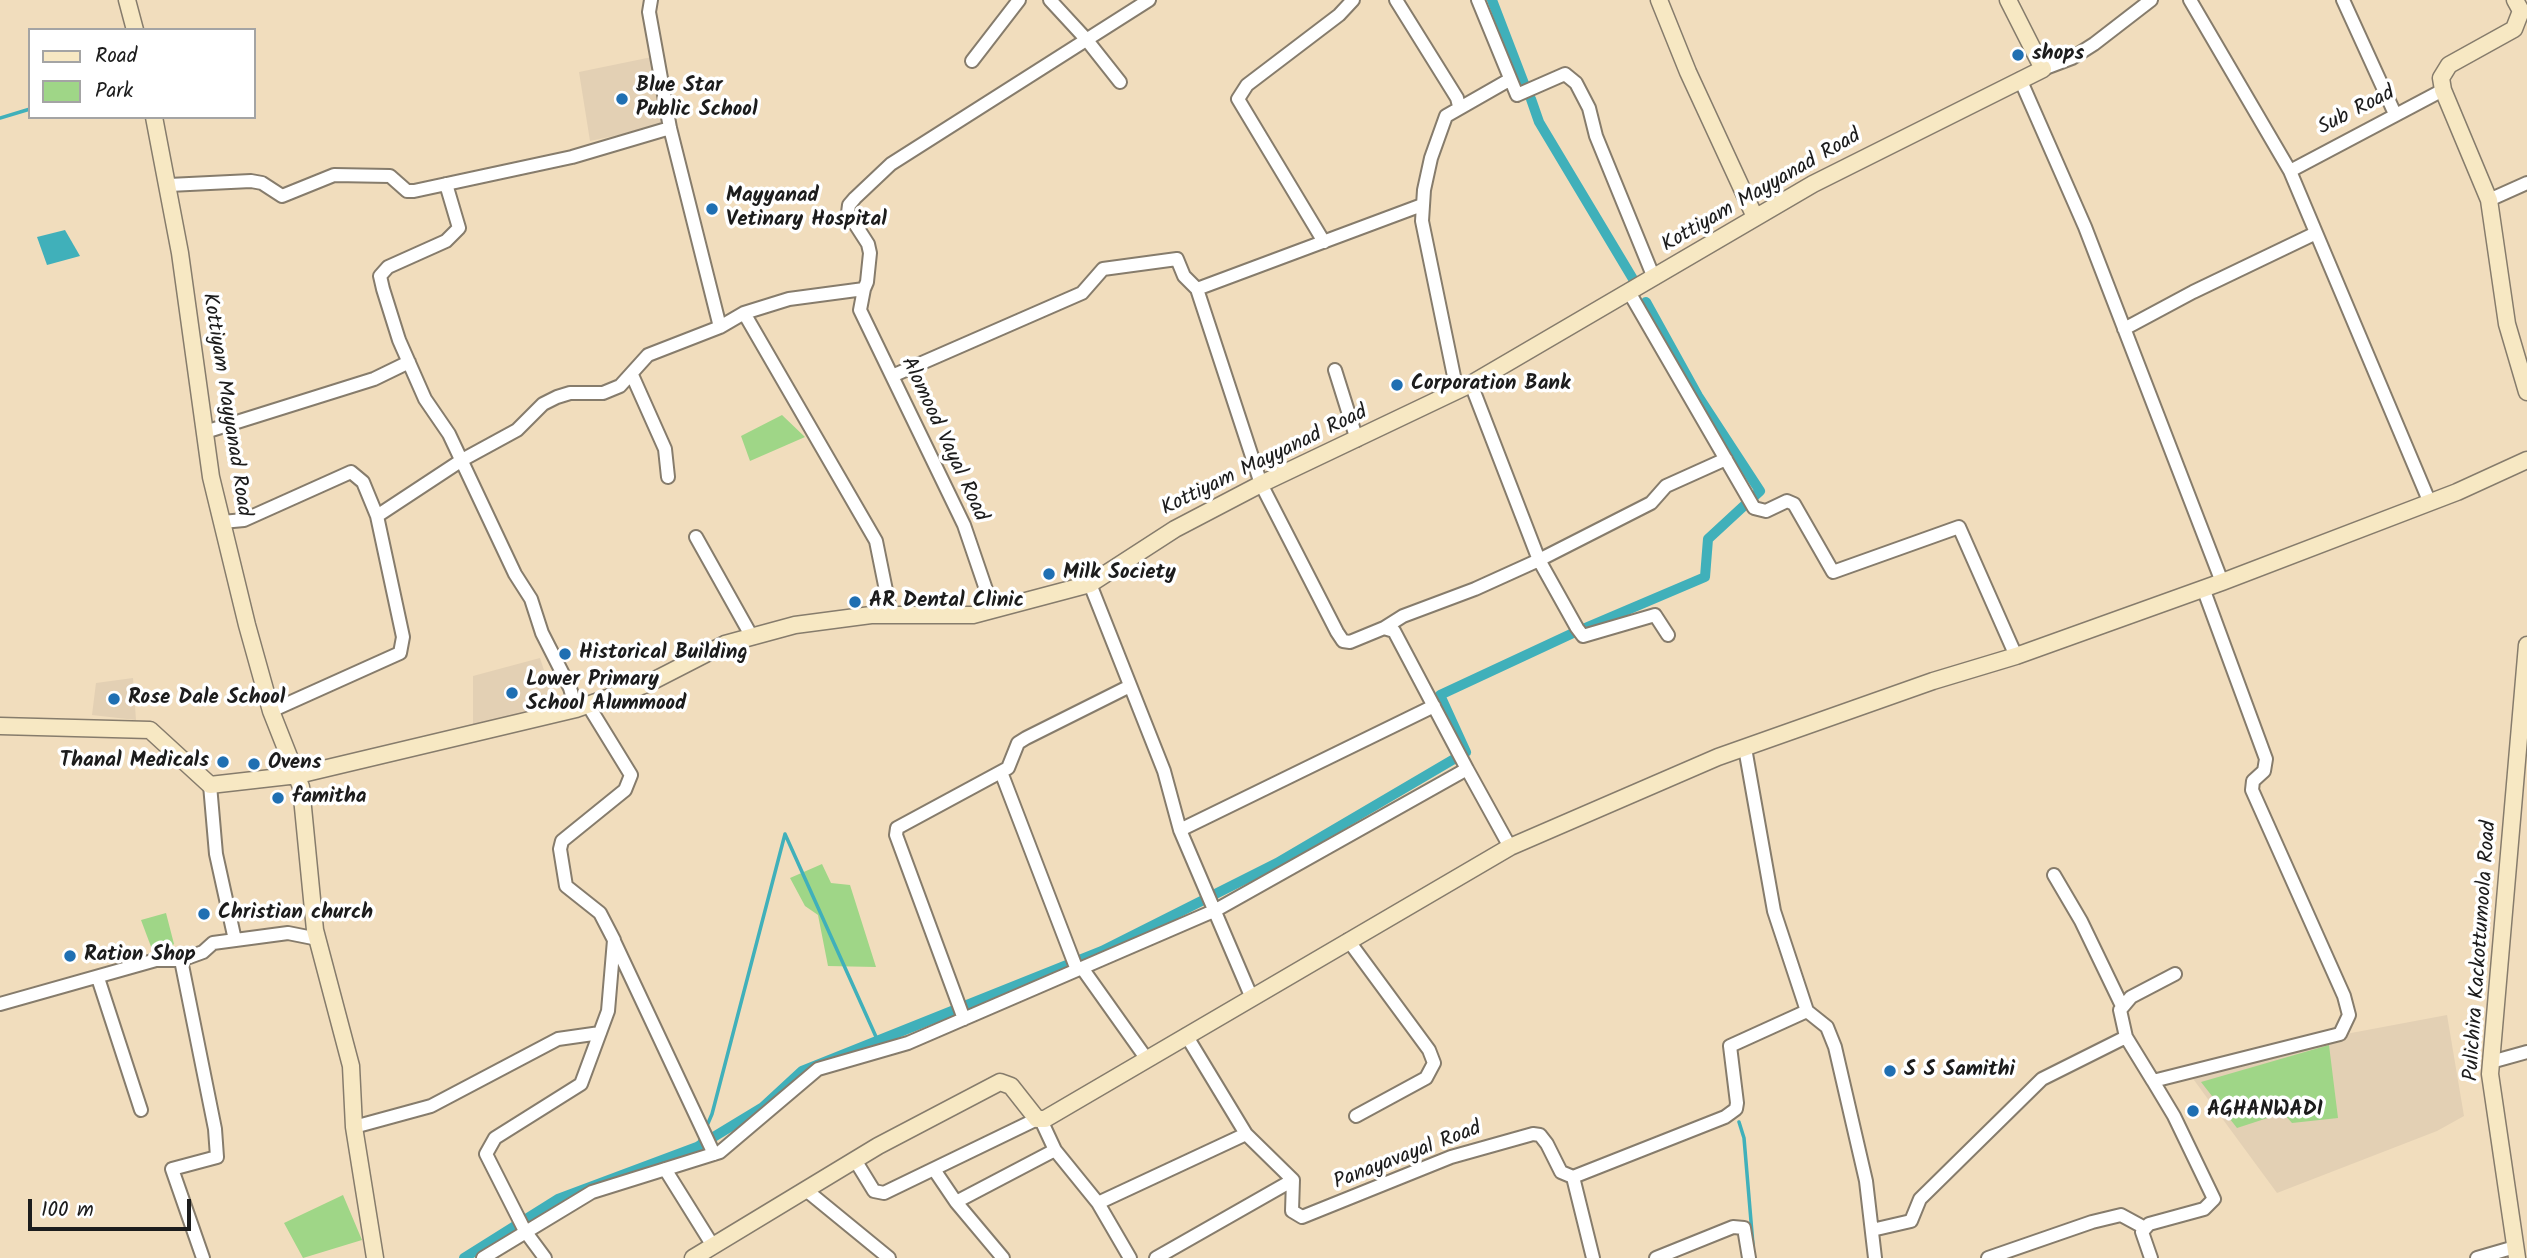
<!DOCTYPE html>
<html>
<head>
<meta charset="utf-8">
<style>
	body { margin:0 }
	#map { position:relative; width:2527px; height:1258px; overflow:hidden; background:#f1ddbd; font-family:Kalam,sans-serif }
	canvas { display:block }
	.legend { position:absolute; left:28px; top:28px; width:228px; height:91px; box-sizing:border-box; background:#fff; border:2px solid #a4a4a4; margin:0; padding:9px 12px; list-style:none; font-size:21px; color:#1c1c1c }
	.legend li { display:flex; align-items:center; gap:14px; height:35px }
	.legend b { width:35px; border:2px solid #a4a4a4 }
	.scale { position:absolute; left:28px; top:1199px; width:163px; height:32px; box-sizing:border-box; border:4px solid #1c1c1c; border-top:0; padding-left:9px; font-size:21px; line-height:24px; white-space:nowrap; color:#1c1c1c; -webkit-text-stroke:5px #fff; paint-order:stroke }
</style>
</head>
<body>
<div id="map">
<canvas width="2527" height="1258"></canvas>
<ul class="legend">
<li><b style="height:9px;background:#f7e8c3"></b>Road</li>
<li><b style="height:19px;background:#9fd687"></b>Park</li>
</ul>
<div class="scale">100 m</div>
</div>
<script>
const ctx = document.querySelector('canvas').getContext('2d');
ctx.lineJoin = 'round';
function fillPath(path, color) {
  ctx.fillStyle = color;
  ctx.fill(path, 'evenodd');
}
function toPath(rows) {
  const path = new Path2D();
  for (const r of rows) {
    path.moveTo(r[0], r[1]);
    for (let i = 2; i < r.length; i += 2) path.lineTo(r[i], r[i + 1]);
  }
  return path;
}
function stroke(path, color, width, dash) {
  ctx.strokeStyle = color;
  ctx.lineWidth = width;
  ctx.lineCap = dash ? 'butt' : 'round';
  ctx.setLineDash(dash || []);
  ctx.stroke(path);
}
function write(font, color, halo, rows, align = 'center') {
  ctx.font = font + ' Kalam,sans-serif';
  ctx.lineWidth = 7;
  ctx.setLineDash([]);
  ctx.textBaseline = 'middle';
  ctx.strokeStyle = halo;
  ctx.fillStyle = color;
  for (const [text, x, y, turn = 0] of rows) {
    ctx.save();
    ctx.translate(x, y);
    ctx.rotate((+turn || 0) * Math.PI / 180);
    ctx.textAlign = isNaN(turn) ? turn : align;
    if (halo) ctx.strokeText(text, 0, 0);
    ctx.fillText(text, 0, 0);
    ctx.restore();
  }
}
fillPath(toPath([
	[652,57,666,125,590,141,579,72],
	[540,658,557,710,473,727,473,676],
	[133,678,136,720,92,715,96,683],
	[2447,1015,2464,1116,2437,1131,2277,1193,2191,1076,2351,1033]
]), '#e3d0b4');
fillPath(toPath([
	[782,415,805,437,750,461,741,436],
	[822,864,831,883,850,885,876,967,828,966,818,915,805,906,790,878],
	[166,913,174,944,156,960,141,920],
	[2329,1045,2338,1118,2292,1123,2283,1113,2237,1128,2201,1082],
	[343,1195,362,1240,303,1258,284,1223]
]), '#9fd687');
fillPath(toPath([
	[65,230,80,256,47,265,37,237]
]), '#40b0ba');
stroke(toPath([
	[0,118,30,109],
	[1739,1122,1744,1138,1753,1245],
	[706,1128,712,1114,785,834,877,1039],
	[697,1147,701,1138]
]), '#40b0ba', 3.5);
stroke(toPath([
	[1492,0,1525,86],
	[1531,99,1539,122,1633,279],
	[464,1258,558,1199,697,1147,763,1107,802,1071,1102,951,1277,863,1466,752,1440,695,1571,634,1705,577,1708,539,1760,491,1698,396,1646,302]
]), '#40b0ba', 10);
const street = toPath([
	[651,0,649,12,670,128,720,327],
	[1050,0,1086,39,1120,82],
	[1396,0,1457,98,1459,106],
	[1478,0,1517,95,1565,74,1576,83,1589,108,1596,136,1654,278],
	[2190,0,2290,171,2430,503],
	[2343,0,2395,114],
	[972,61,1019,0],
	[2043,69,2072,58,2094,44,2151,0],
	[2020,79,2085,227,2222,582],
	[2290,171,2443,90],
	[446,184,459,228,446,241,388,267,380,276,383,289,399,340,425,399,449,434,515,574,531,599,542,633,570,688,576,709],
	[169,185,251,181,262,183,282,196,334,175,390,176,407,191,414,191,572,157,670,128],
	[2489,200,2527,183],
	[1324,242,1238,99,1247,85,1339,15,1353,0],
	[864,289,860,310,964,525,993,610],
	[1629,292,1754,508,1766,511,1787,501,1794,504,1833,572,1959,527,2016,656],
	[744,313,876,541,891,615],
	[2124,329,2193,292,2316,233],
	[1335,370,1357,440],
	[632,375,665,449,668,477],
	[892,376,1082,293,1103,269,1177,259,1184,276,1197,289,1422,205],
	[1471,384,1539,560,1577,628,1583,636,1655,615,1668,635],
	[1457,391,1422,221,1424,190,1431,158,1446,116,1509,80],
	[205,432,374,379,409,362],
	[222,522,244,520,351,472,363,482,377,516,462,460,517,430,543,404,557,397,570,393,603,393,620,386,648,355,720,327,744,313,789,299,864,289,867,282,870,253,868,244,848,213,849,205,855,198,891,164,1149,0],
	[696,537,752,637],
	[1090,584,1164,771,1180,830,1251,996],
	[1384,628,1403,616,1475,589,1539,560,1651,503,1666,486,1726,459],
	[271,711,400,653,403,637,377,516],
	[1745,748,1774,911,1807,1011,1827,1027,1835,1047,1866,1181,1875,1258],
	[1467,769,1510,847],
	[1001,772,1077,970],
	[210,785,216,854,235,940],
	[1180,830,1434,706],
	[2054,875,2081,921,2122,1006],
	[1348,940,1429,1050,1434,1063,1426,1078,1356,1116],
	[614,941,714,1154],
	[181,960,215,1129,217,1157,172,1169,203,1258],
	[1082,968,1146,1058],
	[98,978,141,1110],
	[0,1004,156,960,181,960,203,952,213,943,288,933,318,939],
	[964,1019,896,835,897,828,1008,768,1018,743,1026,738,1130,686],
	[1186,1035,1246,1134,1293,1180,1292,1211,1302,1217,1451,1157,1533,1134,1540,1135,1547,1144,1561,1172,1573,1177,1725,1117,1736,1109,1737,1103,1730,1046,1807,1011],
	[2491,1062,2527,1052],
	[2153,1081,2126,1037,2120,1010,2131,997,2175,974],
	[1041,1120,1055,1150,1098,1203,1130,1258],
	[354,1127,431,1106,558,1039,600,1033],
	[855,1160,874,1191,884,1193,1037,1119],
	[665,1169,713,1246],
	[935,1171,956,1202,1003,1258],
	[1573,1177,1593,1258],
	[806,1190,889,1258],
	[956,1202,1055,1150],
	[1098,1203,1246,1134],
	[1872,1230,1911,1221,1920,1199,2042,1079,2126,1037],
	[483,1258,592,1192,720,1152,818,1069,908,1043,1216,910,1467,769,1394,631,1384,628,1350,642,1343,641,1337,632,1261,484,1197,289],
	[545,1258,525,1231,486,1154,495,1138,581,1084,608,1011,614,940,600,913,566,886,560,849,562,841,625,790,631,775,588,705],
	[1156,1258,1293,1180],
	[1656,1258,1733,1227,1744,1228,1749,1258],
	[1988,1258,2092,1222,2121,1215,2145,1228],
	[2151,1258,2142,1232,2149,1224,2204,1209,2214,1199,2174,1116,2153,1081,2340,1034,2349,1015,2344,996,2252,790,2253,781,2264,771,2266,759,2203,588],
	[2477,1258,2515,1247]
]);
const secondary = toPath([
	[127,0,135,30],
	[1659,0,1688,72,1755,217],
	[2515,0,2521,11,2514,29,2449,65,2441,78,2443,90,2489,200,2507,324,2527,392],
	[154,117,180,253,211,477,247,625,271,711,301,787,315,930,351,1066,354,1127,375,1258],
	[0,726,150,730,210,785,298,775,576,709,647,684,725,644,795,625,871,615,973,615,1090,584,1175,529,1261,484,1471,384,1813,184,2043,69,2008,0],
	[693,1258,878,1146,1000,1082,1011,1086,1037,1119,1045,1119,1510,847,1718,757,1933,681,2016,656,2222,582,2457,492,2527,460],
	[2517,1258,2490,1074,2527,645]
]);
stroke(street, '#867c6c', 16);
stroke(secondary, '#867c6c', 19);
stroke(street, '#fff', 12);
stroke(secondary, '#f7e8c3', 16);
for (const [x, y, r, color] of [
	[2018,55,7,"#1f6fb2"],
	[622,99,7,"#1f6fb2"],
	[712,209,7,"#1f6fb2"],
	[1397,385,7,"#1f6fb2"],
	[1049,574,7,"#1f6fb2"],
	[855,602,7,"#1f6fb2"],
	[565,654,7,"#1f6fb2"],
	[512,693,7,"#1f6fb2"],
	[114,699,7,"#1f6fb2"],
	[223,762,7,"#1f6fb2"],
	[254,764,7,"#1f6fb2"],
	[278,798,7,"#1f6fb2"],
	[204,914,7,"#1f6fb2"],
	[70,956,7,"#1f6fb2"],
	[1890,1071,7,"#1f6fb2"],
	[2193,1111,7,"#1f6fb2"]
]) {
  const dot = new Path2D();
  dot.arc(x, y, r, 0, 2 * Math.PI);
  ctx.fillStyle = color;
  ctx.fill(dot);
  stroke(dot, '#fff', 2.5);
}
write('bold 21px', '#1c1c1c', '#fff', [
	["shops",2032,55],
	["Blue Star",636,87],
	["Public School",636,111],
	["Mayyanad",726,197],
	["Vetinary Hospital",726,221],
	["Corporation Bank",1411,385],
	["Milk Society",1063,574],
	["AR Dental Clinic",869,602],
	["Historical Building",579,654],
	["Lower Primary",526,681],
	["School Alummood",526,705],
	["Rose Dale School",128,699],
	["Thanal Medicals",209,762,"right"],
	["Ovens",268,764],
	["famitha",292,798],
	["Christian church",218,914],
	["Ration Shop",84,956],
	["S S Samithi",1904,1071],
	["AGHANWADI",2207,1111]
], 'left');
write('21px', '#1c1c1c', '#fff', [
	["Sub Road",2357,112,-27],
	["Kottiyam Mayyanad Road",1762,192,-30],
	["Kottiyam Mayyanad Road",225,405,81],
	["Alomood Vayal Road",943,440,65],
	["Kottiyam Mayyanad Road",1265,462,-26],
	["Pulichira Kackottumoola Road",2482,951,-86],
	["Panayavayal Road",1408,1157,-21]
]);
</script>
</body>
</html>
